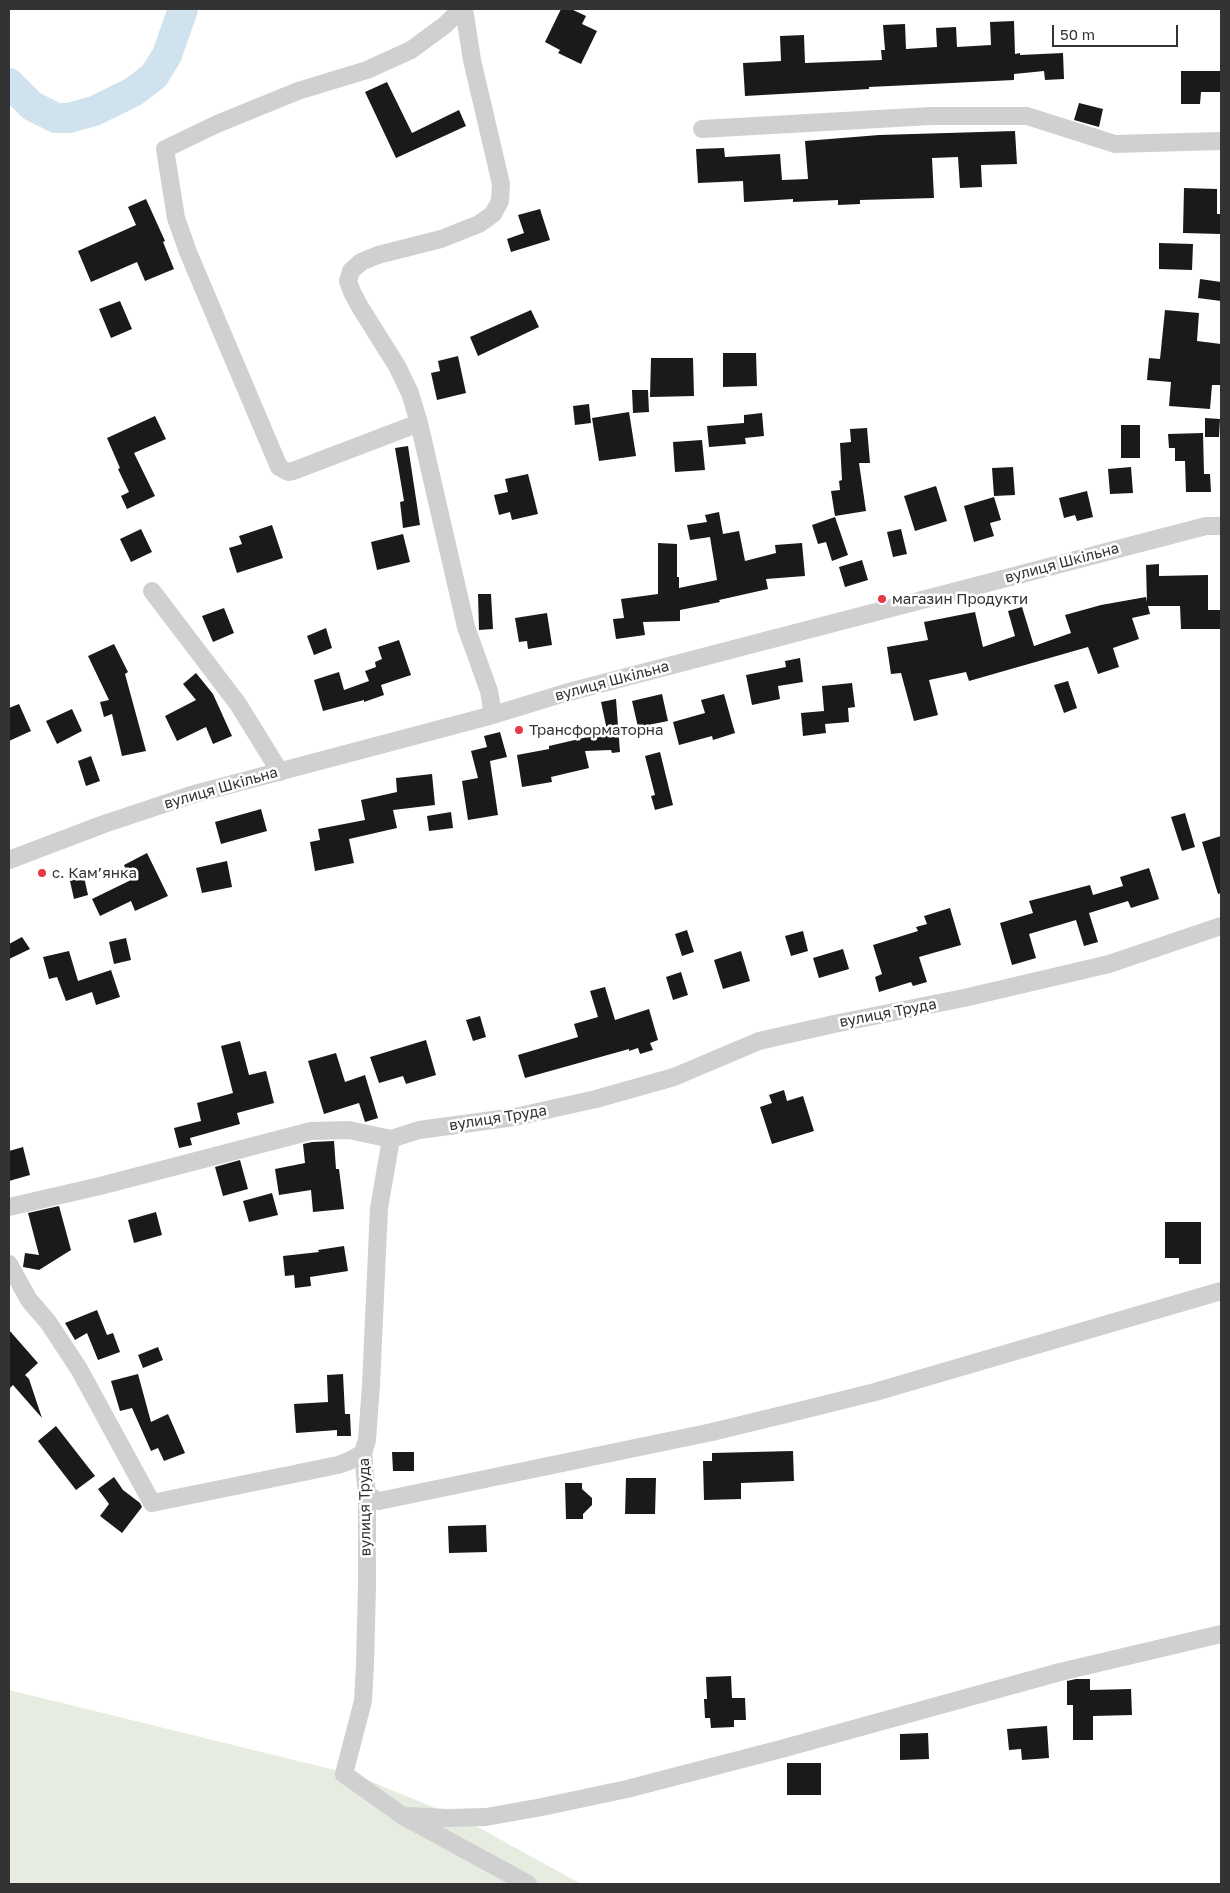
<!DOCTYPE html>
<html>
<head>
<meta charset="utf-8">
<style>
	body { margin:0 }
	#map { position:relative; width:1230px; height:1893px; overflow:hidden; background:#fff; font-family:"Golos Text",sans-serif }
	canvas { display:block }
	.frame { position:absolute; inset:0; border:10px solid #333; pointer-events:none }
	.scale { position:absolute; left:1052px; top:25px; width:126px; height:22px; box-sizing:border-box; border:2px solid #333; border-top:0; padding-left:6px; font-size:15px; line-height:18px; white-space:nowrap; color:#333; -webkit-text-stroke:4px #fff; paint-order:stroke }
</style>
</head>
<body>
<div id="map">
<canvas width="1230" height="1893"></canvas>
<div class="frame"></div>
<div class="scale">50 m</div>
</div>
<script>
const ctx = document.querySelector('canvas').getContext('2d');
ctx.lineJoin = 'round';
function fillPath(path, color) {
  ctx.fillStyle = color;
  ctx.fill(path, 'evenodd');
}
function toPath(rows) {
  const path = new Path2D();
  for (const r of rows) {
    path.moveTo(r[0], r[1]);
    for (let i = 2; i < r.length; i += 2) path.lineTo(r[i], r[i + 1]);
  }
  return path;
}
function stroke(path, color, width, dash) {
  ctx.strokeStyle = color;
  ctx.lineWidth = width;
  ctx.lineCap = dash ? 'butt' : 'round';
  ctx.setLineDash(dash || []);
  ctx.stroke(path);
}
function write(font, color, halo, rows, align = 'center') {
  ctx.font = font + ' "Golos Text",sans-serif';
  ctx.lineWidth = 5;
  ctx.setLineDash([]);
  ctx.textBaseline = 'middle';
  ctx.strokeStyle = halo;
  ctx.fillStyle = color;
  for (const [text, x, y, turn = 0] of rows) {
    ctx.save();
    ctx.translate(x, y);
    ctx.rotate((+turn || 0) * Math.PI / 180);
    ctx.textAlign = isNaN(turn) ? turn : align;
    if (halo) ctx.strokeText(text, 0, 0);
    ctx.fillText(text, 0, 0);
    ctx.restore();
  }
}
fillPath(toPath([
	[9,1690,355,1775,467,1821,581,1884,9,1884]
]), '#e6ecdf');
stroke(toPath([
	[9,83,32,106,56,118,69,118,94,111,133,92,154,76,167,55,183,9]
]), '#cfe2ee', 30);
fillPath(toPath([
	[561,9,571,9,586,16,582,24,597,31,581,64,558,53,560,50,545,42],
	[1014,21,1015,54,1020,53,1020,55,1063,53,1064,79,1045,80,1044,71,1014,74,1014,80,869,87,869,89,745,96,743,63,781,61,780,36,804,35,805,63,882,60,881,50,885,50,883,25,905,24,906,49,937,47,936,28,956,27,957,47,991,45,990,22],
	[1181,71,1221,71,1221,92,1201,92,1200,104,1181,104],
	[387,82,412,133,459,110,466,126,396,158,365,92],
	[1079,103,1103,109,1099,127,1074,120],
	[1015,131,1017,164,981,165,982,187,960,188,958,157,932,158,934,198,860,200,860,204,838,205,838,200,793,202,793,199,744,202,743,181,698,183,696,149,724,148,725,157,780,154,782,180,808,179,805,141,879,135],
	[1184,188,1217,189,1217,214,1221,214,1221,234,1183,233],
	[146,199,165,241,163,242,174,269,145,281,137,262,91,282,78,251,136,225,128,207],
	[540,209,550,240,511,252,507,239,524,233,518,215],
	[1159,243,1193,244,1192,270,1159,269],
	[1200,279,1221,282,1221,301,1198,298],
	[120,301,132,329,111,338,99,309],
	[531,310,539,327,478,356,470,337],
	[1165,310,1199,313,1197,341,1221,344,1221,385,1212,385,1210,409,1169,406,1171,382,1147,380,1149,358,1160,359],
	[723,353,756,353,757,386,723,387],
	[458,356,466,393,437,400,431,373,440,371,438,361],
	[651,358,693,358,694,396,650,397],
	[632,390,648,390,649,412,633,413],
	[589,404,591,423,575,425,573,406],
	[629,412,636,456,599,461,592,418],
	[762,413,764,436,745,438,746,444,709,447,707,426,744,423,744,415],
	[155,416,166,439,134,453,155,496,127,509,121,496,129,492,118,469,120,468,107,438],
	[1205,418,1220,419,1219,437,1205,437],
	[1121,425,1140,425,1140,458,1121,458],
	[867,428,870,463,859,463,866,511,835,516,831,491,840,490,839,481,842,480,840,443,851,442,850,429],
	[1203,433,1204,474,1210,474,1211,492,1186,492,1185,461,1175,461,1175,448,1169,448,1168,434],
	[702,440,705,470,675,472,673,442],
	[408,446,420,525,403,528,400,502,404,501,395,448],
	[1013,467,1015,495,994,496,992,468],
	[1131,467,1133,493,1110,494,1108,469],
	[528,474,538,514,512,520,510,512,499,515,494,495,508,492,505,479],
	[936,486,947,521,915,531,904,496],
	[1087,491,1093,517,1077,521,1075,515,1064,518,1059,498],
	[994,497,1001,520,990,523,994,536,974,542,964,506],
	[719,512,723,534,739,531,745,561,776,553,775,545,802,543,805,576,766,579,768,589,719,600,720,602,680,610,680,621,643,622,645,635,616,639,613,619,624,618,621,599,658,594,658,543,677,544,677,577,679,577,679,588,717,580,710,537,690,540,687,525,707,522,705,515],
	[835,517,848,555,832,561,826,542,818,544,812,525],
	[272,525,283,558,237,573,229,548,242,544,239,536],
	[141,529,152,552,131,562,120,539],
	[901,529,907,554,893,557,887,532],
	[403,534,410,562,377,570,371,542],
	[862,560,868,580,845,587,839,567],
	[1159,564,1159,576,1208,575,1208,610,1221,610,1221,629,1181,629,1180,606,1148,606,1150,614,1132,618,1139,639,1113,648,1119,667,1098,674,1088,647,969,681,966,672,929,680,938,715,914,721,901,673,891,674,887,647,928,640,924,622,975,612,983,647,1015,636,1008,611,1022,607,1034,646,1071,633,1065,615,1101,605,1146,597,1147,602,1146,565],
	[478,594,491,594,493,629,479,630],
	[224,608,234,633,213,642,202,616],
	[547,613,552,645,528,649,527,641,519,642,515,618],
	[326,628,332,648,314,655,307,636],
	[399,640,411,675,381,685,384,695,364,702,364,700,323,711,314,680,339,672,344,690,369,681,365,671,376,667,375,662,382,659,378,647],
	[114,644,128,672,125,674,146,751,122,756,112,714,104,717,100,702,109,700,88,656],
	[800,658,803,682,778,686,780,699,752,705,746,675,786,667,785,661],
	[196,673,213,694,232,736,213,744,206,727,177,741,165,716,196,700,183,684],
	[1068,681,1077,708,1064,713,1054,685],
	[852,683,855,707,848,708,849,722,825,724,826,733,803,736,801,713,824,711,822,686],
	[662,694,668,721,638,727,632,701],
	[724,694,735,733,713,740,712,736,679,745,673,722,705,713,701,700],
	[616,699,620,752,612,753,611,750,585,751,589,768,551,777,552,782,522,787,517,755,549,749,549,746,596,735,608,735,601,702],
	[19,704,31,731,9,741,9,708],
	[72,709,82,731,57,744,46,721],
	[500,732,507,757,490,761,498,815,468,820,462,781,478,778,471,751,487,747,484,736],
	[660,752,673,805,655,810,651,796,655,795,645,756],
	[91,756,100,781,86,786,78,761],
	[432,774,435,805,393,810,397,828,349,839,354,863,315,871,310,842,320,840,318,829,365,820,361,800,397,792,396,778],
	[261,809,267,831,221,844,215,822],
	[451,812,453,828,429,831,427,816],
	[1185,813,1195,847,1182,851,1171,817],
	[1221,836,1221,893,1218,894,1202,842],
	[147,853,168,896,135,911,131,901,100,916,92,899,131,880,124,865],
	[227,861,232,887,202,893,196,868],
	[1149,868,1159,899,1131,908,1128,901,1089,913,1098,942,1084,946,1076,920,1029,934,1036,958,1012,965,1000,923,1033,913,1029,901,1090,885,1093,895,1123,886,1120,877],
	[84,877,88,895,74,899,70,881],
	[950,908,961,945,919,957,927,982,913,986,911,982,879,992,875,977,882,974,873,945,918,931,916,927,927,924,924,916],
	[687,930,694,952,682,956,675,934],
	[803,931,808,951,791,956,785,936],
	[22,937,30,949,9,959,9,944],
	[126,938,131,960,114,964,109,942],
	[843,949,849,969,819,978,813,958],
	[69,951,78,981,111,970,120,997,96,1005,92,992,66,1001,57,977,49,979,43,957],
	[741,951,750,981,723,989,714,960],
	[681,972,688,995,673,1000,666,977],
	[605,987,615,1020,649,1009,658,1040,650,1043,653,1050,640,1054,638,1048,629,1051,629,1049,525,1078,518,1055,578,1037,574,1024,598,1017,590,991],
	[480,1016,486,1037,473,1041,466,1020],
	[426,1040,436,1075,406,1084,403,1076,379,1083,370,1057],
	[240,1041,249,1075,266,1071,274,1103,237,1113,240,1124,190,1138,192,1145,179,1148,174,1128,201,1121,197,1103,233,1093,221,1046],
	[336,1053,345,1082,365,1075,378,1118,365,1122,359,1103,324,1114,308,1061],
	[784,1090,787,1101,803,1096,814,1131,772,1144,760,1107,772,1103,769,1095],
	[334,1141,336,1169,339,1169,344,1209,313,1212,311,1190,279,1195,275,1169,305,1163,303,1144,312,1142],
	[23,1147,30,1175,9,1181,9,1151],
	[240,1160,248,1189,223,1196,215,1167],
	[272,1193,278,1215,249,1222,243,1201],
	[59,1206,71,1250,39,1270,23,1267,25,1253,39,1255,28,1213],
	[156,1212,162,1235,134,1243,128,1220],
	[1165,1222,1201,1222,1201,1264,1179,1264,1179,1258,1165,1258],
	[344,1246,348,1271,310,1277,311,1286,295,1288,294,1275,285,1276,283,1256,319,1252,318,1250],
	[97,1310,107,1335,113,1333,120,1352,98,1360,87,1333,75,1340,65,1323],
	[9,1330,38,1363,25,1375,29,1379,42,1418,13,1385,9,1389],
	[158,1347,163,1360,143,1368,138,1355],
	[138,1374,151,1422,168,1414,185,1453,164,1461,158,1448,151,1451,132,1408,120,1411,111,1381],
	[343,1374,345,1414,350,1414,351,1436,337,1436,337,1430,296,1433,294,1404,328,1402,327,1375],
	[56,1426,95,1476,76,1490,38,1441],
	[793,1451,794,1481,741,1483,741,1499,704,1500,703,1461,712,1461,712,1453],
	[392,1452,414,1452,414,1471,393,1471],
	[114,1477,123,1490,140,1503,142,1507,122,1533,100,1516,109,1504,98,1489],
	[626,1478,656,1478,655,1514,625,1514],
	[565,1483,582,1483,582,1489,592,1498,592,1505,583,1514,583,1519,566,1519],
	[486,1525,487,1552,449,1553,448,1526],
	[731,1676,732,1698,745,1698,746,1720,734,1720,734,1727,711,1728,710,1718,705,1718,704,1699,707,1699,706,1677],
	[1076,1679,1090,1679,1090,1690,1131,1689,1132,1715,1093,1716,1093,1740,1073,1740,1073,1705,1067,1705,1067,1681],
	[1047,1726,1049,1758,1022,1760,1021,1749,1009,1750,1007,1729],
	[928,1733,929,1759,900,1760,900,1734],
	[787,1763,821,1763,821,1795,787,1795]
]), '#1a1a1a');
stroke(toPath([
	[461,9,445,25,411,50,367,70,298,91,217,124,165,149,176,218,188,252,279,467,288,472,293,471,419,423,466,627,489,691,493,715],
	[702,129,931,116,1027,116,1115,144,1221,141],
	[419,423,410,393,397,366,360,307,352,292,348,281,351,271,361,262,378,255,441,239,479,224,493,214,500,201,501,184,472,60,464,9],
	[152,591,238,704,280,772],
	[9,860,104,824,191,795,493,715,565,693,1206,526,1221,526],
	[391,1139,419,1130,515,1117,596,1099,674,1077,759,1041,834,1024,964,998,1109,964,1221,926],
	[391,1139,379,1208,371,1385,367,1440,363,1453,367,1495,367,1586,365,1664,363,1701,344,1774,403,1816,528,1884],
	[9,1207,100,1186,311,1131,349,1130,391,1139],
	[9,1264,29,1300,48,1322,79,1369,152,1503,338,1465,349,1461,363,1453],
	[367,1495,379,1501,712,1432,815,1407,875,1392,1221,1291],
	[407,1816,447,1818,486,1817,542,1807,627,1789,781,1749,1060,1672,1221,1634]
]), '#d0d0d0', 18);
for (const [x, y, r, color] of [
	[882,599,5,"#e63946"],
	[519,730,5,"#e63946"],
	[42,873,5,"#e63946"]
]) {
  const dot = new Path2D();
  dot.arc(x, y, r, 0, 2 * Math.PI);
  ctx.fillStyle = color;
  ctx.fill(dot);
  stroke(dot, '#fff', 2);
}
write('15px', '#333', '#fff', [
	["вулиця Шкільна",1062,563,-15],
	["вулиця Шкільна",612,681,-15],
	["вулиця Шкільна",221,788,-16],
	["вулиця Труда",888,1013,-11],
	["вулиця Труда",498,1118,-9],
	["вулиця Труда",365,1507,-91]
]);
write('15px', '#333', '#fff', [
	["магазин Продукти",892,599],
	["Трансформаторна",529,730],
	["с. Кам’янка",52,873]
], 'left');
</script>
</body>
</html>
